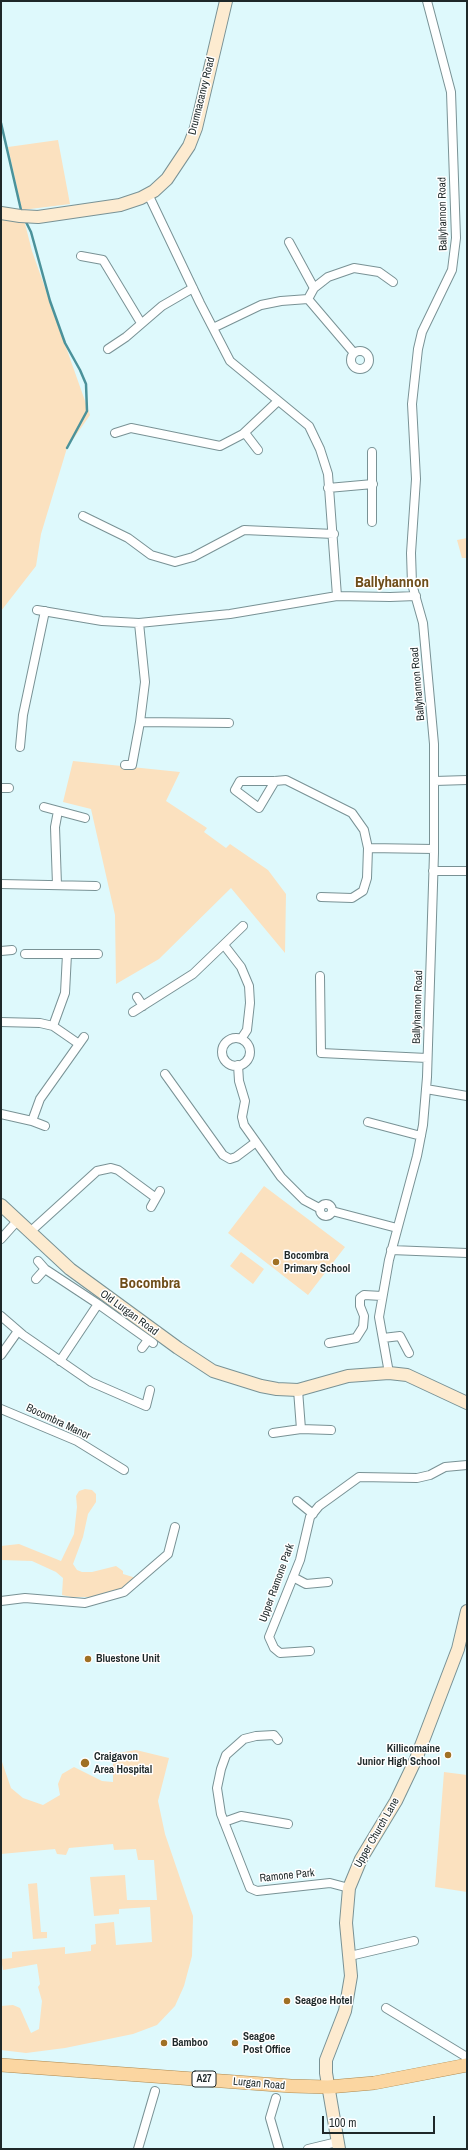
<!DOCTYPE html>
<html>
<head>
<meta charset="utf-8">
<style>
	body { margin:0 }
	#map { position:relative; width:468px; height:2150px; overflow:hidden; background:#def9fc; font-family:"Archivo Narrow",sans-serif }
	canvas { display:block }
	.frame { position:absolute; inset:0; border:2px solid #1e2829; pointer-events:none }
	.scale { position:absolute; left:322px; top:2116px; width:113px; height:18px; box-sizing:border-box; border:2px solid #1e2829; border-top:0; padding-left:5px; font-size:12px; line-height:14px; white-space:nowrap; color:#1e2829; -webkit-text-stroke:3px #fff; paint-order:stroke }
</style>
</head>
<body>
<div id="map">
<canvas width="468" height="2150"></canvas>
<div class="frame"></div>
<div class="scale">100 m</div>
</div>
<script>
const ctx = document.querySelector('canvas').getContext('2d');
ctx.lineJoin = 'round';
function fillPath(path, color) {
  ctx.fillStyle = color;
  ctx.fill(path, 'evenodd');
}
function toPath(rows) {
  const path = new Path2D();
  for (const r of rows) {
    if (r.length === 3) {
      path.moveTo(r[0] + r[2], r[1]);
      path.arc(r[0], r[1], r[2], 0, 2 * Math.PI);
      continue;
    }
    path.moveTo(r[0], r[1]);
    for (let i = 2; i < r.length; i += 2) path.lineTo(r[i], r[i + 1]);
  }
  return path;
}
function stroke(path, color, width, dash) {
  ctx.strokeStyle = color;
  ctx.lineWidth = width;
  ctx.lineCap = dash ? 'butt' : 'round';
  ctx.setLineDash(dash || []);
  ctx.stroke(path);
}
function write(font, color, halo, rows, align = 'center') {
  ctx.font = font + ' "Archivo Narrow",sans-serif';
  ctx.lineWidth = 3;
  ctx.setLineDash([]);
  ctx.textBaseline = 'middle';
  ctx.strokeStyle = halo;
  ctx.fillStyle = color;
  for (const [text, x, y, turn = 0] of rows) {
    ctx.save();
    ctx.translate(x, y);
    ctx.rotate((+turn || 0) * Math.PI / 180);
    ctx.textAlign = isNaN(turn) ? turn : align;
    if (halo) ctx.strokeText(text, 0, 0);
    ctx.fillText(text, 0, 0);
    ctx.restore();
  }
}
fillPath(toPath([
	[58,140,70,204,22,210,8,147],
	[1,207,23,216,32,251,90,415,67,448,41,534,36,566,1,611],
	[467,538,467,558,462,558,457,540],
	[73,761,180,772,166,801,207,828,204,832,226,848,230,844,268,870,286,894,285,953,231,888,159,959,116,984,115,915,91,809,63,802],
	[264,1186,345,1247,308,1295,228,1233],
	[241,1252,264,1269,253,1284,230,1266],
	[85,1489,92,1490,96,1494,96,1502,88,1514,83,1537,73,1564,77,1570,82,1572,92,1572,116,1566,123,1571,123,1574,136,1578,132,1583,120,1590,90,1597,71,1597,62,1595,63,1578,56,1572,32,1561,1,1560,1,1546,19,1544,61,1561,74,1534,77,1507,76,1496,79,1491],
	[136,1750,169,1758,158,1801,165,1834,193,1916,192,1956,184,1986,175,2006,157,2025,133,2034,65,2048,26,2053,1,2050,1,2006,13,2005,20,2008,31,2033,39,2029,42,2001,38,1987,40,1984,37,1964,3,1970,1,1959,12,1958,12,1952,65,1947,65,1954,91,1951,91,1945,96,1944,95,1924,114,1922,116,1945,152,1942,150,1907,119,1909,119,1914,94,1916,90,1877,125,1875,127,1900,157,1900,154,1860,138,1860,136,1849,114,1850,113,1844,69,1848,66,1855,57,1854,55,1849,1,1854,1,1759,11,1788,23,1798,43,1805,60,1795,58,1784,62,1774,74,1767,102,1781,113,1782,113,1759,118,1753],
	[444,1772,467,1775,467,1892,435,1887],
	[37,1883,41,1932,47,1932,47,1938,33,1939,28,1884]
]), '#fbe1bf');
stroke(toPath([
	[1,123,21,210],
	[26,222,31,232,50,301,65,343,80,370,86,384,87,411,67,448]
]), '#4b929a', 2.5);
const street = toPath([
	[148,194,200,303,230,361,309,426,320,449,328,474,337,596],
	[289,242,314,288],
	[81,256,103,260,141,323],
	[308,299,354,353],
	[213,328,261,305,281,301,308,299,314,288,328,277,354,268,379,272,393,282],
	[108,349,126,337,162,306,193,288],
	[360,360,9],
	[115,433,131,428,220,446,243,434,278,401],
	[245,433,258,450],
	[372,452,372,522],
	[328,488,373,484],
	[83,516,128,538,151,555,175,562,193,557,244,530,334,534],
	[37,610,102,621,139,623,230,614,337,596,390,597,416,596],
	[140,722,229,723],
	[20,747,23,715,45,611],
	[125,765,132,765,140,722,145,682,139,623],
	[275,781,259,808,235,790,240,781,275,781,286,780,352,813,364,830,368,848,367,878,363,891,352,898,321,897],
	[435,781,467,780],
	[1,788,9,788],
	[44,807,85,818],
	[368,848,434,849],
	[433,871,467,871],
	[1,884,96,886],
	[57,885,55,827,58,811],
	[224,945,241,967,249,986,250,1003,247,1030,241,1039],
	[1,951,12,950],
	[25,954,98,954],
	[320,976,321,1053,427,1058],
	[137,997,143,1006],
	[133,1012,193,974,243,926],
	[1,1022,40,1023,53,1026,79,1044],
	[53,1026,65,993,67,954],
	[236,1052,14],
	[238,1065,239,1081,245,1101,242,1117,244,1125,281,1177,304,1200,319,1208],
	[165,1074,223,1155,230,1159,236,1157,256,1142],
	[426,1089,467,1096],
	[1,1114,32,1121,45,1126],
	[32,1121,40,1099,84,1037],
	[368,1122,421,1136],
	[326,1210,6],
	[151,1207,160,1191],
	[332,1211,397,1228],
	[31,1231,97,1171,111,1168,118,1170,156,1198],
	[1,1239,18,1220],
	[391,1250,467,1253],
	[38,1261,45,1269,98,1304,153,1343],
	[36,1279,45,1269],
	[1,1316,23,1335,91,1382,146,1406,150,1390],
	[383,1338,400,1336,409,1353],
	[329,1343,356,1338,363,1327,364,1316,360,1306,360,1298,364,1295,382,1296],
	[142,1348,148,1340],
	[1,1355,18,1331],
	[60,1361,98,1304],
	[389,1373,379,1317,389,1260,417,1156,423,1125,427,1077,434,853,434,744,423,623,412,584,411,553,416,479,412,404,418,349,422,332,452,270,456,238,451,92,427,1],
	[298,1390,301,1429],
	[1,1409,77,1441,124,1470],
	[273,1433,301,1429,331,1430],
	[297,1501,313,1514],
	[293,1577,306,1584,328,1582],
	[1,1601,25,1598,85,1603,124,1592,168,1554,175,1527],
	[310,1651,280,1653,274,1648,269,1637,300,1560,310,1517,319,1506,359,1477,417,1478,430,1475,445,1467,467,1465],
	[278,1740,274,1735,256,1736,244,1739,226,1755,221,1769,217,1788,221,1814,250,1888,257,1891,330,1883,349,1888],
	[224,1822,241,1816,288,1824],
	[350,1956,414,1941],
	[386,2008,465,2056,467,2062],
	[276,2098,270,2118,279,2149],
	[138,2149,155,2091],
	[308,2149,337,2142]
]);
const secondary = toPath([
	[1,213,20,216,38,217,120,205,141,198,154,191,167,179,189,146,196,128,226,1],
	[1,1205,70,1269,178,1348,213,1371,261,1386,277,1389,298,1390,348,1376,389,1373,407,1375,467,1403],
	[339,2149,326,2073,326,2060,345,2011,351,1976,346,1923,349,1888,361,1859,396,1801,416,1759,458,1649,467,1611]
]);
const primary = toPath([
	[1,2065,291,2086,328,2087,374,2083,467,2065]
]);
stroke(street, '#799295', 10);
stroke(secondary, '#799295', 14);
stroke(primary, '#ac884f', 14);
stroke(street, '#fff', 8);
stroke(secondary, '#fdebd0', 12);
stroke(primary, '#fbd6a1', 13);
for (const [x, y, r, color] of [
	[276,1262,4,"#a07024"],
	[88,1659,4,"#a07024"],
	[448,1755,4,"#a07024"],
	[85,1763,5,"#a07024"],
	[287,2001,4,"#a07024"],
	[164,2043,4,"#a07024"],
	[235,2043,4,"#a07024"]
]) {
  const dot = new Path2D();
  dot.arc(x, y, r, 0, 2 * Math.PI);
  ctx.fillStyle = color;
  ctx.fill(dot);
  stroke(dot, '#fff', 1.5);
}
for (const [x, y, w] of [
	[204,2079,24]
]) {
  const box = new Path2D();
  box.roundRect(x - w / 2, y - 8, w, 16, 3);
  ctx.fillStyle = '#fff';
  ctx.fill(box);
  stroke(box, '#1e2829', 1);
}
write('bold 10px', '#1e2829', null, [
	["A27",204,2079]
]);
write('11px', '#1e2829', '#fff', [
	["Drumnacanvy Road",202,96,-76],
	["Ballyhannon Road",443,214,-91],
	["Ballyhannon Road",418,684,-95],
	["Ballyhannon Road",418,1007,-88],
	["Old Lurgan Road",129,1313,36],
	["Bocombra Manor",58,1422,25],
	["Upper Ramone Park",277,1583,-70],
	["Upper Church Lane",377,1833,-60],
	["Ramone Park",287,1876,-6],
	["Lurgan Road",259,2084,5]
]);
write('bold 11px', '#1e2829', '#fff', [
	["Bocombra",284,1256],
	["Primary School",284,1269],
	["Bluestone Unit",96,1659],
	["Killicomaine",440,1749,"right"],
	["Junior High School",440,1762,"right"],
	["Craigavon",94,1757],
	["Area Hospital",94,1770],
	["Seagoe Hotel",295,2001],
	["Seagoe",243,2037],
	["Post Office",243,2050],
	["Bamboo",172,2043]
], 'left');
write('bold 15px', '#6e4d19', '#fff', [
	["Ballyhannon",392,583],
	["Bocombra",150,1284]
]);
</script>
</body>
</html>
